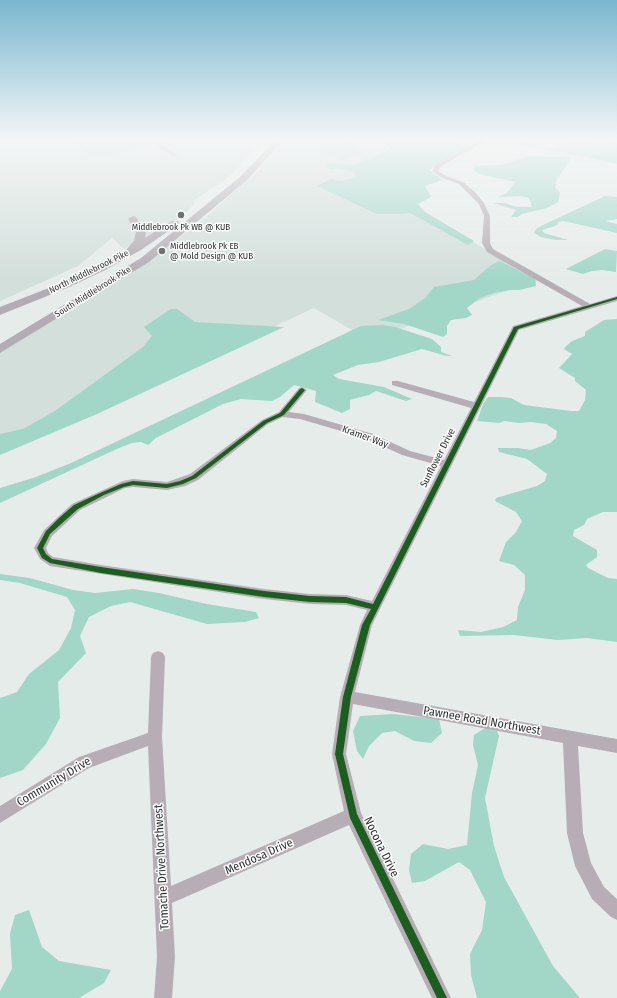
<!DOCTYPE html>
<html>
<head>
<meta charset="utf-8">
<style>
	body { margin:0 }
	canvas { display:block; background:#e6ecea }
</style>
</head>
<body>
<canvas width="617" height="998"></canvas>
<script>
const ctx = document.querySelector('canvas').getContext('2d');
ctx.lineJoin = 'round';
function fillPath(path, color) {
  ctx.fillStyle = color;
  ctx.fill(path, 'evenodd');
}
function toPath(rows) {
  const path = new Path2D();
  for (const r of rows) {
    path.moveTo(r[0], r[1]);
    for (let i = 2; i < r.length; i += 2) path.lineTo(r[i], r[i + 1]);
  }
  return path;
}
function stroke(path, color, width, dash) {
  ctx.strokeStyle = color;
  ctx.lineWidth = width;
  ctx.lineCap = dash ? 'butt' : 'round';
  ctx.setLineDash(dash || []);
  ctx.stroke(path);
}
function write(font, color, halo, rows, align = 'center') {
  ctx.font = font + ' "Fira Sans Condensed",sans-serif';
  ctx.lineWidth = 3;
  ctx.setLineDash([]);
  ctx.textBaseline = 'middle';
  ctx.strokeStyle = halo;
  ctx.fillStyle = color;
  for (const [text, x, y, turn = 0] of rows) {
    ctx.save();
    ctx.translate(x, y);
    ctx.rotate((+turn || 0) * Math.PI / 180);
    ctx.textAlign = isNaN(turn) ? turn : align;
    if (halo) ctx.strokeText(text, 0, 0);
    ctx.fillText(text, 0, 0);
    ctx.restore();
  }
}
fillPath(toPath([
	[0,140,263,140,229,177,193,201,195,204,176,220,159,229,160,231,124,249,112,238,78,266,0,301],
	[284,140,419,140,368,177,538,282,494,295,416,323,371,341,314,308,84,414,0,449,0,353,145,263,204,219,260,168,260,166]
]), '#d2dfdb');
fillPath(toPath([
	[387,140,461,140,457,142,468,144,469,146,429,170,442,180,425,186,431,197,418,204,425,212,474,241,468,245,410,213,401,214,377,214,317,186,331,179,341,181,356,177,354,172,337,168,330,170,326,165,332,163,354,165,391,149,381,142],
	[492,140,532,140,536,146,553,148,564,146,562,140,591,140,602,143,606,143,600,140,617,140,617,164,591,158],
	[529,156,572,157,556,181,555,187,560,193,558,202,547,208,522,214,518,217,511,217,516,210,493,203,505,203,517,207,532,207,529,198,522,196,498,197,507,193,515,182,479,174,473,170,476,166,501,165],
	[605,196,617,197,617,219,605,221,617,224,617,233,563,221,558,222,557,225,552,227,542,230,544,233,568,240,556,240,541,237,534,233,536,229,543,225],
	[605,249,617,251,616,272,602,270,592,271,583,274,566,269],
	[500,261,535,279,536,286,519,290,509,290,494,293,480,298,467,308,472,315,466,318,451,320,447,326,447,334,443,337,404,324,378,320,409,309,425,298,434,287,474,280,491,265],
	[171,309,177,309,195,322,284,327,97,414,0,455,0,434,23,429,55,411,143,347,152,336,144,327],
	[617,319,617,512,603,512,587,519,584,525,574,530,573,536,597,550,597,557,586,565,588,568,608,578,617,579,617,642,587,638,558,640,514,635,460,636,458,630,481,632,503,627,517,620,518,607,525,590,525,575,514,565,499,561,506,542,516,532,522,521,516,512,495,501,496,498,537,486,545,481,547,474,527,459,499,452,498,448,518,448,531,450,550,443,556,438,557,431,546,424,531,422,519,423,504,421,499,423,477,421,483,404,488,397,501,397,511,398,524,405,571,411,579,411,585,400,586,390,575,381,575,378,559,368,572,354,564,349,565,347,572,341,585,336,585,332,604,320],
	[383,325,395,327,432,339,441,347,441,352,452,356,447,356,422,349,379,362,358,365,333,375,339,379,384,387,412,399,406,401,376,391,369,395,350,400,350,409,342,413,315,402,316,391,294,385,280,397,272,401,241,399,223,404,156,438,148,445,141,442,132,443,119,448,0,503,0,488,36,477,71,463,361,326],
	[0,574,30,578,73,590,95,593,133,589,159,593,207,604,256,612,259,618,245,622,207,624,130,602,111,606,89,617,80,636,86,653,58,682,60,718,46,744,23,770,0,778,0,698,17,692,29,674,59,650,71,628,75,610,67,597,20,583,0,580],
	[393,714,439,719,442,733,431,743,414,741,395,731,382,733,369,746,363,759,357,751,353,731,360,716],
	[485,728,497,731,499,736,485,798,494,846,504,877,553,966,580,998,477,998,471,975,470,954,482,930,486,902,470,870,459,862,425,881,412,883,409,870,411,854,423,844,448,849,467,845,472,793,478,765,473,745,474,735],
	[29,910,42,947,59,961,111,970,104,983,79,998,0,998,0,991,12,969,10,934,15,915]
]), '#a2d7c8');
fillPath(toPath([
	[70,140,161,140,162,143,155,142,154,145,93,158],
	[342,143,349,146,366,153,342,160,318,150]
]), '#bdd1cb');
fillPath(toPath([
	[480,140,485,141,440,167,438,171,446,176,463,182,475,192,484,203,490,216,490,243,493,249,590,304,617,296,617,301,519,330,372,625,355,692,617,739,617,753,578,746,583,833,591,863,604,887,617,899,617,920,611,917,592,899,575,866,567,833,563,743,353,704,346,754,361,813,451,998,432,998,349,825,172,903,175,957,172,998,154,998,157,957,148,746,89,768,0,823,0,806,79,757,148,733,151,657,153,653,158,651,163,653,165,657,162,737,171,886,344,811,332,754,340,697,360,625,367,610,346,605,310,604,264,599,50,566,40,559,34,548,44,530,72,504,123,481,133,479,167,482,190,474,262,420,279,412,299,388,302,387,307,390,289,412,304,414,373,434,410,451,444,460,471,408,392,385,392,381,398,381,474,402,513,326,582,306,487,252,482,243,484,216,479,204,459,184,442,178,432,171,436,165,480,140],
	[283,417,300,419,365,438,402,455,441,466,372,601,346,595,310,594,264,589,101,565,53,557,48,553,46,548,52,536,80,510,125,488,133,487,167,490,185,486,198,480,268,424,283,417],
	[155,143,159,143,178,155,173,156,155,145,155,143]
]), '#b6aeb4');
fillPath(toPath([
	[275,140,283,140,247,180,149,262,0,353,0,344,141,258,241,176,275,140],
	[133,216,136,217,146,232,145,238,172,221,178,221,180,223,141,250,105,270,67,288,0,315,0,307,59,284,126,250,134,241,136,232,128,219,133,216]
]), '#b3adb3');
fillPath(toPath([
	[617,297,617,299,518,329,370,625,351,697,343,754,357,814,447,998,437,998,350,818,335,754,343,697,362,625,371,609,346,603,310,602,264,597,101,573,50,563,42,558,37,548,46,531,59,518,74,505,100,493,121,484,133,481,167,484,180,481,192,476,263,421,280,413,300,389,302,388,305,390,284,415,267,423,196,478,183,484,167,488,133,485,124,487,104,495,78,509,50,534,43,548,46,554,52,559,101,567,264,591,310,596,346,597,373,604,514,327,617,297]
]), '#1b5e20');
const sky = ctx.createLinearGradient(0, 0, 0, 279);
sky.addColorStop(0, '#7ab6ce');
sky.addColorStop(0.5, '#f4f6f6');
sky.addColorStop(1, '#f4f6f600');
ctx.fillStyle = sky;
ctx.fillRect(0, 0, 617, 279);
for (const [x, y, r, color] of [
	[181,215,4,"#6e7372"],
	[162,251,4,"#6e7372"]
]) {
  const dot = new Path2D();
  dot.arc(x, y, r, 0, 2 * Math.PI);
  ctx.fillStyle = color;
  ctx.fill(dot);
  stroke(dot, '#fff', 1.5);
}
write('9px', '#2e3231', '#fff', [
	["Middlebrook Pk WB @ KUB",181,227],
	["Middlebrook Pk EB",170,246,"left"],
	["@ Mold Design @ KUB",170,256,"left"]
]);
write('9px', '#2e3231', '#fff', [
	["North Middlebrook Pike",89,272,-26],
	["South Middlebrook Pike",93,292,-32]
]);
write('10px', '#2e3231', '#fff', [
	["Kramer Way",365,437,20],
	["Sunflower Drive",438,458,-63]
]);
write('12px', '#2e3231', '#fff', [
	["Pawnee Road Northwest",482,721,10],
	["Community Drive",54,782,-31],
	["Nocona Drive",381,847,64],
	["Mendosa Drive",259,857,-24],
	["Tomache Drive Northwest",162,867,-93]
]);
</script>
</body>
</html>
